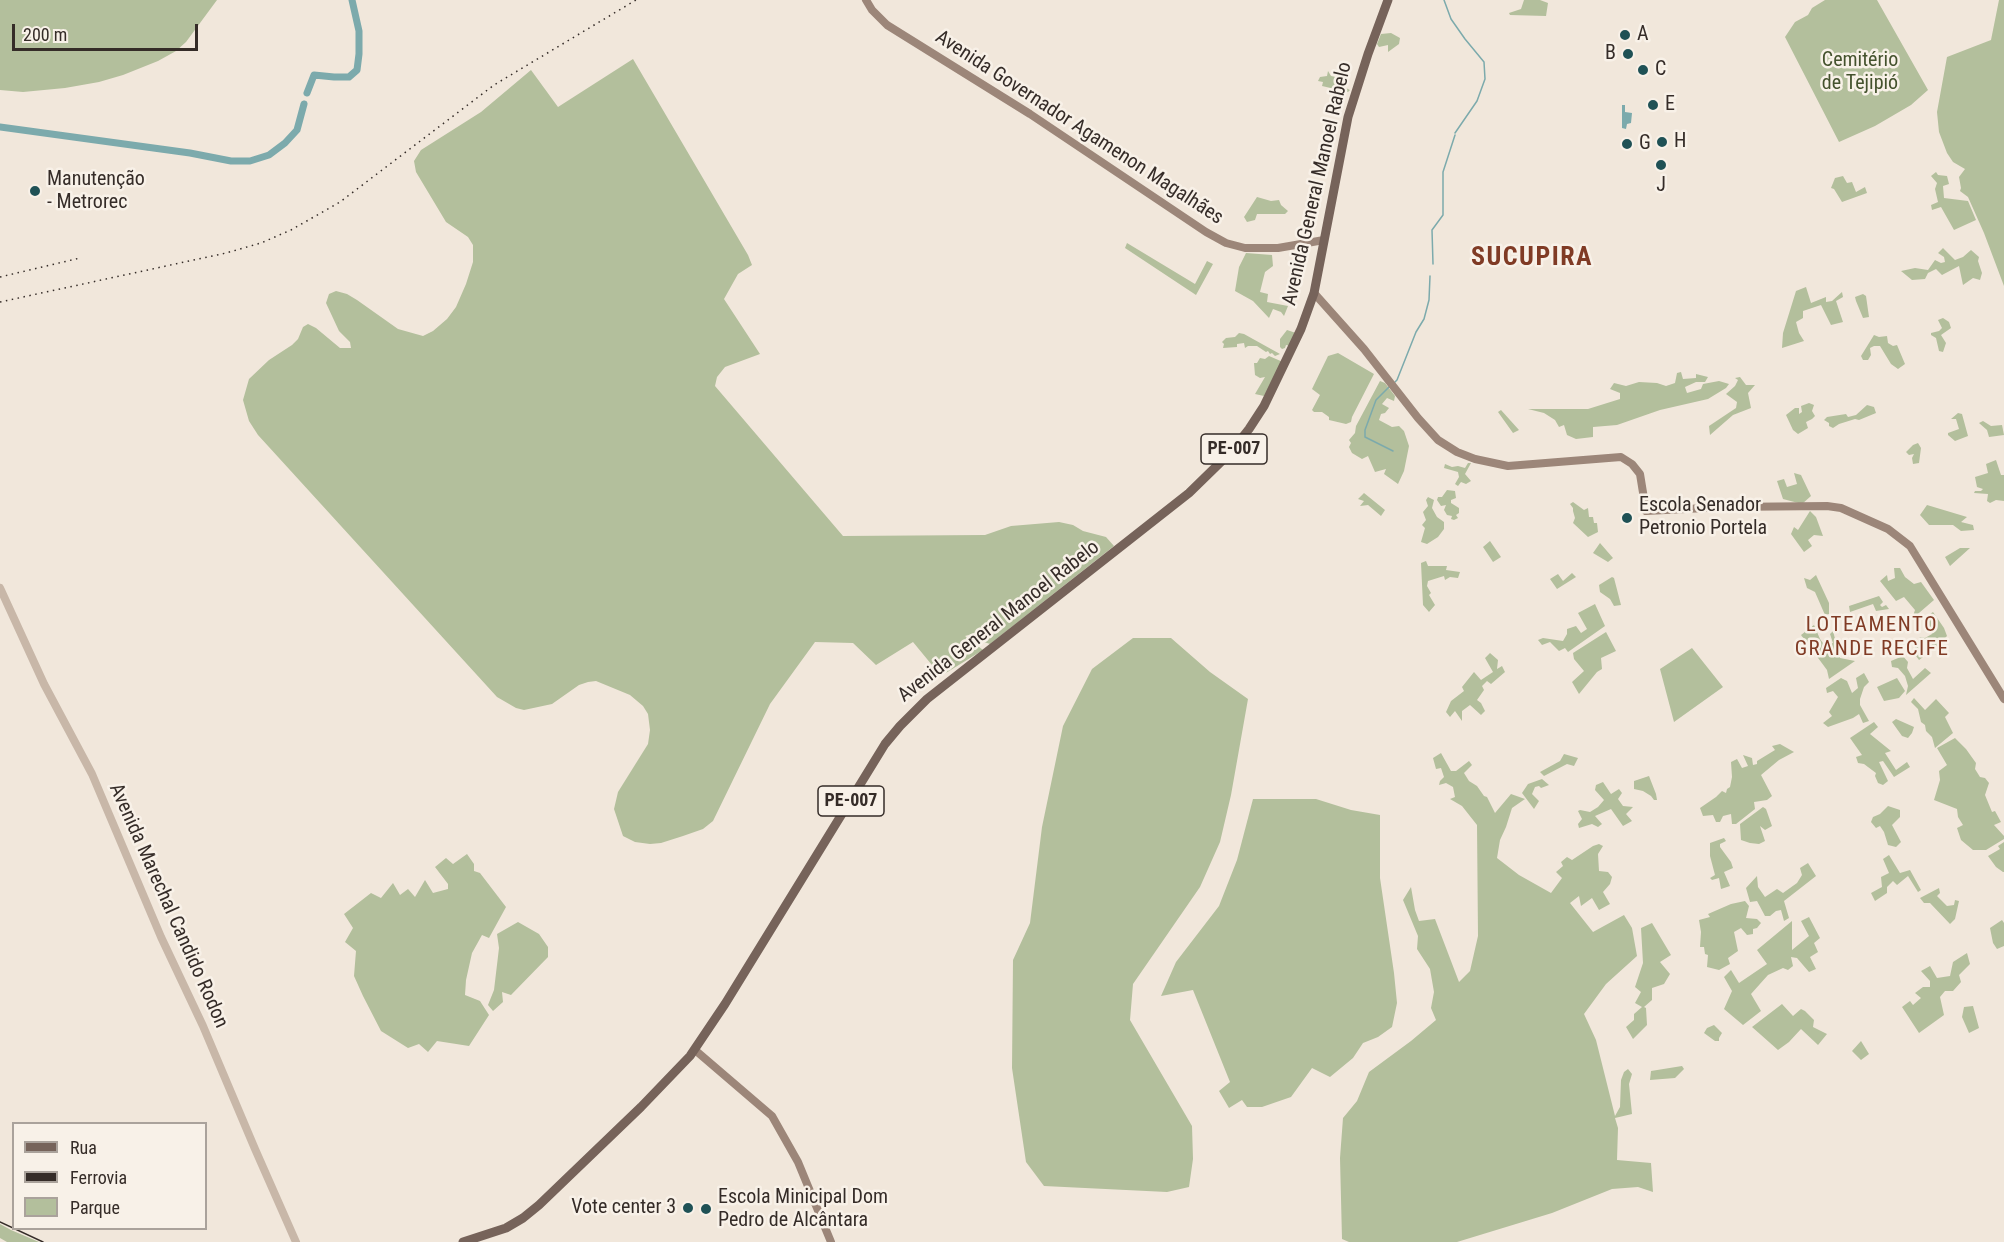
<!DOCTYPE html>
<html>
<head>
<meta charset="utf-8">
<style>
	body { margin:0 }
	#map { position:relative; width:2004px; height:1242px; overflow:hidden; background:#f1e7db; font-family:"Roboto Condensed",sans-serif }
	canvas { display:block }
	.legend { position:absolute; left:12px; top:1122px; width:195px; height:108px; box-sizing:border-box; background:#f8f1e8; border:2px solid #aaa29b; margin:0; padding:8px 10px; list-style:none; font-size:18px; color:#352c28 }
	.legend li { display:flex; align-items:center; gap:12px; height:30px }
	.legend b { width:30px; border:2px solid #aaa29b }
	.scale { position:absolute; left:12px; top:24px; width:186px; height:27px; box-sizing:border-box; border:3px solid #352c28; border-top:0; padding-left:8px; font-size:18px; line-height:21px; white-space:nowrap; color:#352c28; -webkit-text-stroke:4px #f8f1e8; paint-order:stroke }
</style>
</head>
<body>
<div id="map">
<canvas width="2004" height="1242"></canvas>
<ul class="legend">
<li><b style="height:8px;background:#76635a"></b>Rua</li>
<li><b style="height:8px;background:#352c28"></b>Ferrovia</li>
<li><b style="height:16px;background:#b3bf9c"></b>Parque</li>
</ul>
<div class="scale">200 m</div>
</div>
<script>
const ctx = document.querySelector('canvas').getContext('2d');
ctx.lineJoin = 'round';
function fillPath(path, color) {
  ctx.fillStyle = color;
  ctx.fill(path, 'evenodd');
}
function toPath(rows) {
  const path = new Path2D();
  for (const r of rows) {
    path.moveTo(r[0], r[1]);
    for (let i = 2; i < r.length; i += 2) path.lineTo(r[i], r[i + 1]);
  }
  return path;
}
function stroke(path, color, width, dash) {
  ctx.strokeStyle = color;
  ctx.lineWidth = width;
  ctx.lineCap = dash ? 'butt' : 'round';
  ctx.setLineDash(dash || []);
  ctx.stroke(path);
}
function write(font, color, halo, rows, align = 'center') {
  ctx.font = font + ' "Roboto Condensed",sans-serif';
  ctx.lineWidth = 5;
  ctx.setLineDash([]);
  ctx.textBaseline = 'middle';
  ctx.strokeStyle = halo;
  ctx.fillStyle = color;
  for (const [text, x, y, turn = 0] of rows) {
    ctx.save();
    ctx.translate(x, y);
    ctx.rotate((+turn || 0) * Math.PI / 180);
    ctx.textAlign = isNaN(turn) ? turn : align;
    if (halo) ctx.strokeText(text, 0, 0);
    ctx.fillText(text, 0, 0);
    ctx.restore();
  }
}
fillPath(toPath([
	[0,0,217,0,186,42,176,51,158,61,123,75,99,82,65,88,23,92,0,90],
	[1524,0,1540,0,1548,3,1546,16,1510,15,1509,13,1521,9],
	[1825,0,1877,0,1928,90,1911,105,1875,126,1839,142,1785,37,1795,22,1808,15,1812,8],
	[1999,0,2004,0,2004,286,1984,233,1968,197,1960,191,1961,188,1959,177,1965,169,1953,162,1947,153,1939,132,1937,112,1947,57,1991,40],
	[1391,33,1400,38,1399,44,1388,52,1388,45,1379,47,1377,44,1381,34],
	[633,59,748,255,752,265,738,274,724,299,760,354,725,367,717,377,715,386,843,536,985,535,1011,526,1059,522,1073,525,1083,531,1106,537,1114,546,990,644,981,641,979,632,965,636,983,650,941,676,913,642,876,665,853,643,815,642,770,704,713,821,703,829,683,836,661,843,650,844,635,842,623,836,614,809,618,792,648,744,650,730,648,714,643,706,630,695,596,681,588,682,579,685,552,704,524,710,516,708,497,697,258,435,249,421,243,400,249,379,269,360,292,345,298,339,303,327,308,324,316,328,340,348,351,348,350,342,339,331,326,303,329,294,336,291,347,294,357,300,398,329,423,336,433,331,447,319,456,307,466,284,473,262,473,245,468,237,446,222,416,172,414,161,421,150,481,112,531,70,558,107],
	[1328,71,1331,76,1345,79,1343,82,1338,81,1336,83,1350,90,1348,92,1322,86,1323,82,1318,81,1320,77,1327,76],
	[1936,172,1938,175,1947,176,1949,184,1943,186,1944,198,1968,201,1976,220,1954,230,1941,207,1932,210,1931,205,1938,202,1935,189,1937,183,1931,176],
	[1843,176,1847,183,1852,182,1856,192,1865,187,1867,193,1842,202,1834,189,1831,188,1835,178],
	[1257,197,1271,201,1279,200,1281,205,1288,211,1285,214,1257,214,1255,220,1247,222,1244,217],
	[1127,243,1195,284,1207,261,1213,264,1196,295,1125,248],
	[1943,248,1955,260,1963,257,1971,250,1979,257,1978,261,1982,273,1980,280,1973,278,1963,285,1959,266,1942,275,1936,269,1928,273,1925,279,1912,280,1901,271,1915,268,1928,270,1935,260,1941,263,1945,262,1944,257,1938,253],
	[1246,253,1272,255,1273,266,1265,272,1260,292,1268,294,1267,302,1288,306,1284,316,1281,312,1273,309,1269,318,1253,301,1235,291,1239,267],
	[1806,287,1811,303,1826,297,1826,302,1832,301,1842,292,1843,297,1836,301,1843,322,1831,325,1821,305,1803,311,1803,318,1796,322,1799,333,1804,341,1782,348,1783,333,1796,291],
	[1863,294,1866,296,1869,317,1863,318,1856,301,1855,297],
	[1943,318,1949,322,1951,328,1941,335,1946,343,1943,352,1939,351,1936,338,1931,335,1931,333,1939,331,1942,328,1938,320],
	[1287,330,1296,333,1290,346,1286,345,1285,348,1282,349,1280,347,1280,339],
	[1239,333,1244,334,1280,354,1275,356,1272,353,1270,354,1268,351,1266,352,1257,346,1248,346,1245,348,1244,343,1237,344,1237,347,1223,348,1224,344,1222,342,1226,338,1235,337],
	[1874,335,1879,337,1887,336,1888,343,1893,346,1897,345,1905,364,1898,369,1891,364,1880,346,1874,346,1870,348,1871,355,1868,360,1863,360,1861,356],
	[1338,353,1374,374,1352,417,1351,422,1346,424,1329,420,1329,417,1322,412,1314,412,1312,410,1320,395,1312,389,1328,356],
	[1269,356,1283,362,1264,396,1255,394,1265,377,1260,378,1255,375,1254,363,1257,363,1260,358,1265,359],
	[1681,372,1683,379,1696,378,1696,374,1708,377,1705,382,1696,382,1685,387,1687,393,1701,389,1703,384,1719,381,1729,384,1726,388,1708,399,1660,410,1617,425,1593,427,1593,437,1576,439,1567,435,1564,425,1559,427,1555,420,1544,413,1528,409,1588,409,1620,399,1620,393,1610,389,1614,383,1626,386,1639,382,1657,383,1666,386,1675,383,1677,373],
	[1740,377,1746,385,1755,385,1748,393,1751,408,1733,415,1710,435,1709,426,1736,408,1737,402,1726,394,1735,386,1738,380,1735,378],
	[1380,381,1385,383,1395,396,1394,401,1387,398,1382,404,1389,408,1385,413,1381,414,1379,420,1392,427,1399,426,1404,431,1409,446,1404,471,1398,484,1384,474,1386,469,1375,472,1368,456,1362,459,1352,453,1349,447,1351,443,1349,440,1355,433,1356,426],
	[1809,403,1814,405,1812,411,1815,416,1812,419,1806,422,1808,428,1798,434,1793,430,1786,415,1795,408,1799,408,1799,414,1802,412,1801,406],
	[1867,405,1874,407,1876,413,1859,420,1855,419,1839,424,1833,428,1829,426,1829,423,1824,420,1827,417,1846,414,1848,417,1856,415],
	[1501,410,1519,430,1513,433,1498,412],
	[1958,413,1962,414,1968,436,1955,441,1948,435,1948,433,1959,429,1956,419,1951,419],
	[1983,421,1991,426,2002,425,2004,435,1989,437,1987,430,1979,423],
	[1918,443,1921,448,1919,463,1913,464,1912,458,1914,454,1909,455,1906,452,1913,445],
	[1996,460,2001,475,2004,475,2004,501,1996,500,1990,503,1987,501,1988,494,1974,493,1975,491,1981,491,1983,489,1977,487,1975,477,1988,473,1986,464],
	[1468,463,1471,463,1465,474,1471,481,1466,484,1461,482,1458,486,1455,484,1459,477,1458,472,1444,468,1445,464,1452,467,1458,466,1465,468],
	[1794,473,1801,475,1811,496,1802,504,1783,499,1777,481,1784,479,1787,487,1797,484],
	[1447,490,1455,491,1456,498,1451,500,1451,503,1459,508,1459,513,1456,515,1458,518,1454,520,1451,519,1452,516,1447,515,1444,510,1446,505,1441,506,1437,500,1438,497,1442,497],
	[1364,493,1385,510,1381,516,1368,505,1360,506,1364,501,1358,499],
	[1428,497,1434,500,1432,508,1437,517,1444,522,1444,529,1438,537,1427,544,1421,542,1425,528,1422,525,1426,520,1423,512,1428,506,1426,500],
	[1573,502,1584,510,1588,508,1589,517,1593,517,1594,523,1597,523,1598,532,1588,537,1573,523,1575,518,1573,511,1573,508,1570,504],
	[1927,505,1967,517,1961,522,1973,525,1974,530,1961,531,1953,525,1929,525,1920,515],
	[1810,511,1816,517,1823,536,1814,535,1808,540,1812,546,1804,552,1791,534,1794,527,1798,530],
	[1490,541,1501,557,1493,562,1483,547],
	[1600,543,1613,558,1608,562,1593,553],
	[1960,548,1970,548,1950,566,1945,557],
	[1426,561,1428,566,1447,566,1446,570,1460,572,1458,578,1450,577,1445,580,1444,576,1428,581,1427,586,1431,593,1429,595,1435,605,1429,612,1423,605,1421,563],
	[1894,568,1900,568,1905,577,1914,584,1921,582,1934,600,1912,619,1915,610,1904,597,1896,601,1880,581,1887,575,1888,581,1895,578],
	[1572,573,1576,577,1557,589,1550,579,1558,574,1563,581],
	[1816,575,1829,603,1829,614,1825,615,1815,592,1807,588,1804,578,1810,580],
	[1612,577,1614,578,1621,605,1614,606,1610,599,1600,592,1599,585],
	[1879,596,1883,602,1880,605,1882,607,1886,605,1889,609,1876,611,1873,604,1850,612,1849,606],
	[1595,604,1605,626,1568,652,1565,648,1559,651,1550,642,1542,645,1538,640,1543,638,1563,641,1567,634,1567,629,1576,626,1581,633,1587,629,1578,613],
	[1933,612,1944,628,1947,636,1933,650,1919,660,1913,652,1920,637,1925,638,1932,634,1923,619],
	[1814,625,1820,639,1825,646,1833,643,1830,634,1833,631,1840,658,1855,661,1829,679,1827,670,1801,635],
	[1606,632,1616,651,1601,658,1602,669,1597,672,1579,694,1572,682,1584,671,1574,659,1573,653],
	[1133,638,1171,638,1210,672,1248,699,1231,795,1220,842,1200,887,1133,984,1130,1020,1192,1126,1193,1159,1189,1187,1167,1192,1044,1186,1026,1162,1012,1068,1013,960,1030,923,1042,827,1063,726,1092,669],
	[1692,648,1723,687,1674,722,1660,669],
	[1490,653,1498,660,1497,669,1502,666,1505,672,1491,684,1487,681,1482,686,1484,690,1477,700,1481,703,1485,711,1481,715,1470,705,1462,711,1462,721,1455,711,1450,717,1446,712,1451,701,1464,691,1462,687,1474,672,1481,680,1493,672,1485,658],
	[1903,656,1908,662,1907,668,1913,679,1925,668,1931,673,1906,695,1908,686,1905,676,1898,668,1892,667,1891,661],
	[1864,673,1869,682,1864,687,1860,699,1860,705,1869,721,1863,723,1859,714,1853,718,1828,727,1823,723,1832,716,1829,712,1838,697,1833,691,1827,693,1826,688,1841,678,1847,681,1852,693,1858,688,1856,678],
	[1897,678,1905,691,1899,698,1884,701,1877,687],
	[1914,698,1925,710,1936,699,1949,713,1945,717,1953,733,1935,748,1932,737,1926,731,1925,725,1921,722,1918,709,1911,702],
	[1896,719,1914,727,1912,733,1908,738,1902,736,1892,722],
	[1874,722,1878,727,1870,734,1891,751,1885,753,1896,770,1907,762,1910,767,1894,777,1883,761,1879,762,1888,781,1883,785,1878,783,1875,776,1876,773,1864,764,1858,763,1856,757,1862,755,1850,738],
	[1955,738,1966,749,1976,763,1975,769,1980,777,1985,778,1989,783,1985,795,1992,812,1995,811,2001,822,1994,825,2004,836,2004,839,1986,850,1973,850,1961,840,1957,828,1963,825,1958,817,1957,809,1934,800,1940,780,1939,771,1947,765,1937,748],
	[1780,744,1794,752,1779,760,1761,775,1772,796,1767,800,1754,802,1755,809,1736,824,1732,824,1731,814,1723,816,1720,822,1716,822,1713,815,1703,816,1700,808,1716,797,1722,791,1726,793,1727,789,1730,787,1732,777,1731,762,1737,759,1742,768,1748,766,1743,755,1752,758,1753,765,1757,764,1757,761,1775,750,1772,746],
	[1441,753,1451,771,1456,771,1469,761,1472,765,1464,773,1469,781,1477,786,1484,796,1487,797,1495,813,1511,794,1525,799,1512,808,1506,827,1500,840,1497,858,1519,875,1551,893,1562,878,1556,872,1563,866,1561,862,1567,857,1572,860,1593,846,1599,844,1603,846,1598,854,1599,871,1608,872,1612,877,1610,884,1603,892,1610,904,1599,910,1592,898,1581,906,1579,896,1570,903,1593,932,1624,915,1632,928,1637,956,1606,984,1584,1014,1596,1040,1615,1116,1620,1107,1621,1080,1624,1072,1628,1069,1632,1074,1629,1084,1632,1114,1615,1118,1618,1128,1617,1160,1651,1163,1653,1192,1638,1187,1612,1189,1552,1213,1457,1242,1349,1242,1342,1239,1340,1158,1343,1118,1357,1101,1369,1072,1411,1041,1436,1020,1431,1008,1434,992,1430,969,1417,949,1418,936,1403,900,1411,887,1415,910,1419,921,1435,919,1459,982,1470,971,1478,936,1477,825,1462,806,1450,799,1455,797,1453,787,1446,783,1439,785,1440,781,1444,777,1441,768,1436,769,1433,758],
	[1564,754,1578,758,1574,766,1567,764,1544,776,1540,772,1560,761],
	[1649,776,1656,794,1657,800,1654,800,1651,796,1643,791,1634,789,1634,781],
	[1542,779,1549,785,1541,788,1539,786,1535,787,1532,794,1539,801,1534,809,1522,793,1528,784],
	[1603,782,1611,794,1619,789,1622,793,1618,799,1623,806,1633,807,1626,814,1632,821,1623,826,1611,809,1595,816,1602,824,1598,827,1592,824,1579,828,1578,824,1582,819,1578,811,1580,810,1590,812,1598,807,1604,800,1595,790,1596,785],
	[1253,799,1316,799,1351,810,1380,815,1380,878,1394,973,1397,1003,1392,1027,1378,1037,1363,1043,1353,1058,1330,1077,1312,1068,1291,1097,1262,1107,1247,1107,1242,1100,1229,1108,1219,1091,1230,1082,1193,990,1161,996,1176,962,1219,906,1237,860],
	[1888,806,1900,810,1900,817,1892,825,1901,842,1896,847,1888,845,1884,832,1880,826,1876,828,1871,822,1873,817,1880,814],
	[1763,807,1766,809,1772,826,1765,830,1760,826,1765,841,1759,844,1750,843,1741,840,1740,824],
	[1724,838,1726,841,1720,844,1720,847,1731,862,1733,868,1724,872,1730,886,1721,889,1719,878,1712,880,1710,878,1715,875,1710,856,1710,843],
	[2004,842,2004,872,2003,872,1996,867,1988,856,2000,849,1998,846],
	[467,854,474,864,474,871,480,873,506,907,489,938,482,935,472,953,466,980,465,995,480,1001,489,1015,469,1046,437,1041,428,1052,419,1044,408,1048,381,1031,363,996,354,976,356,951,345,942,353,928,344,914,371,893,381,898,393,883,400,895,408,889,415,897,425,880,433,893,448,889,448,884,435,867,446,858,453,864],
	[1889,855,1900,873,1910,870,1921,890,1918,892,1908,876,1897,885,1893,881,1887,887,1887,893,1875,901,1871,893,1882,887,1881,877,1889,873,1883,859],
	[1808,863,1816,876,1784,901,1789,918,1784,921,1781,910,1776,911,1770,916,1765,916,1757,901,1750,902,1746,888,1757,876,1758,887,1765,897,1777,889,1783,893,1797,883,1802,875,1800,868],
	[1939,888,1940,893,1937,896,1947,906,1954,905,1955,900,1959,901,1955,919,1950,924,1930,903,1924,903,1920,898],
	[1745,901,1749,906,1746,918,1757,919,1761,923,1757,928,1753,929,1753,934,1747,935,1741,928,1734,932,1738,951,1728,958,1730,964,1719,970,1707,967,1708,955,1705,954,1704,947,1700,947,1701,932,1699,920,1710,917,1708,914,1731,904],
	[1809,917,1820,938,1814,943,1818,952,1810,957,1816,969,1809,972,1797,958,1791,957,1793,966,1788,970,1783,968,1768,975,1751,994,1761,1011,1743,1025,1724,1009,1732,991,1724,977,1731,970,1739,983,1767,964,1757,950,1792,921,1792,950,1809,936,1801,921],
	[2002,920,2004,923,2004,946,1997,949,1993,943,1990,928],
	[518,922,539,934,548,947,548,957,511,995,502,992,503,1002,493,1011,488,1005,494,990,499,948,497,934],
	[1652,923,1671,955,1660,962,1670,974,1664,984,1652,988,1652,1000,1644,1007,1646,1008,1647,1025,1633,1039,1626,1027,1634,1020,1634,1014,1642,1007,1635,1003,1641,992,1635,987,1643,963,1641,928],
	[1967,953,1970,964,1959,975,1961,982,1953,991,1945,991,1940,997,1944,1015,1919,1033,1902,1007,1910,1001,1913,1005,1921,998,1915,993,1923,987,1930,987,1930,981,1921,971,1930,966,1937,978,1950,976,1953,962],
	[1782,1004,1793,1016,1801,1009,1805,1011,1814,1020,1813,1027,1827,1034,1818,1045,1801,1029,1789,1042,1778,1050,1752,1027],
	[1973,1006,1979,1028,1969,1033,1962,1017,1964,1007],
	[1714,1025,1722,1033,1719,1038,1719,1041,1715,1041,1704,1033,1707,1028],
	[1861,1041,1869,1054,1861,1060,1852,1051],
	[1682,1066,1684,1069,1675,1078,1650,1080,1651,1071],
	[0,1224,11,1230,39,1242,7,1242,0,1238]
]), '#b3bf9c');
fillPath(toPath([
	[1622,105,1625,105,1625,112,1632,113,1631,123,1627,124,1626,129,1622,128]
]), '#7caaac');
stroke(toPath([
	[1444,0,1451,19,1465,39,1484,62,1485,79,1477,101,1455,133],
	[1433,264,1432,230,1443,215,1443,172,1455,135],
	[1395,382,1397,380,1416,332,1424,319,1429,300,1430,276],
	[1389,387,1376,400,1365,430,1365,437,1393,451]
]), '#7caaac', 1.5);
stroke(toPath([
	[307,93,314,75,334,77,349,77,357,70,359,54,359,31,352,0],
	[0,127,190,153,231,161,250,161,269,155,285,143,297,130,304,104]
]), '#7caaac', 7);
stroke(toPath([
	[0,588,44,684,92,774,161,937,203,1026,255,1149,296,1242]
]), '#c8b7a8', 8);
stroke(toPath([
	[866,0,872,10,887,25,1030,114,1206,232,1226,243,1245,248,1278,248,1324,240],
	[1314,293,1364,349,1418,418,1438,440,1457,452,1475,459,1508,466,1621,457,1632,464,1640,474,1646,511,1726,507,1827,506,1841,508,1888,529,1910,546,2004,699],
	[695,1050,772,1116,798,1162,831,1242]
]), '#9c8679', 8);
stroke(toPath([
	[463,1242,506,1228,523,1218,539,1205,641,1107,690,1056,725,1004,885,744,900,726,927,699,1189,493,1230,453,1249,429,1264,406,1301,329,1314,293,1348,117,1368,54,1388,0]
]), '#76635a', 9);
stroke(toPath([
	[0,1222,43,1242]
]), '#352c28', 1.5);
stroke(toPath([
	[0,277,80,258],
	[0,302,226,253,261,243,291,230,340,202,494,85,636,0]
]), '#352c28', 1.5, [1.5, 4.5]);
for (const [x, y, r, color] of [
	[1625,35,6,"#1f5155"],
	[1628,54,6,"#1f5155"],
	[1643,70,6,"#1f5155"],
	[1653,105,6,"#1f5155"],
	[1662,142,6,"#1f5155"],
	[1627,144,6,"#1f5155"],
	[1661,165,6,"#1f5155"],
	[35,191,6,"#1f5155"],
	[1627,518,6,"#1f5155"],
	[688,1208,6,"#1f5155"],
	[706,1209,6,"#1f5155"]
]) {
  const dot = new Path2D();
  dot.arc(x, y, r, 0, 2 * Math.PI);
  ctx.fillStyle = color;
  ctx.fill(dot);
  stroke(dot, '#f8f1e8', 2);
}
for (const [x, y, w] of [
	[1234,449,66],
	[851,801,66]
]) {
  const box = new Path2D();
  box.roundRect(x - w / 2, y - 15, w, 30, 4.5);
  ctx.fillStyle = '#f8f1e8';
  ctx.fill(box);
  stroke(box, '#352c28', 1.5);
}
write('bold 18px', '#352c28', null, [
	["PE-007",1234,449],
	["PE-007",851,801]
]);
write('20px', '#352c28', '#f8f1e8', [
	["A",1637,35],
	["B",1616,54,"right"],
	["C",1655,70],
	["E",1665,105],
	["H",1674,142],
	["G",1639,144],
	["Manutenção",47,180],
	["- Metrorec",47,203],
	["J",1661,186,"center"],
	["Escola Senador",1639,506],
	["Petronio Portela",1639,529],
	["Escola Minicipal Dom",718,1198],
	["Pedro de Alcântara",718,1221],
	["Vote center 3",676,1208,"right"]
], 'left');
write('20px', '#44522d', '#f8f1e8', [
	["Cemitério",1860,61],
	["de Tejipió",1860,84]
]);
write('20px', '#352c28', '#f8f1e8', [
	["Avenida Governador Agamenon Magalhães",1079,128,33],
	["Avenida General Manoel Rabelo",1318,184,-77],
	["Avenida General Manoel Rabelo",999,622,-38],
	["Avenida Marechal Candido Rodon",168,906,66]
]);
ctx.letterSpacing = '1.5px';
write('21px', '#803b25', '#f8f1e8', [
	["LOTEAMENTO",1872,626],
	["GRANDE RECIFE",1872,650]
]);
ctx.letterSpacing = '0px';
ctx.letterSpacing = '1.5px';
write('bold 26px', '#803b25', '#f8f1e8', [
	["SUCUPIRA",1532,258]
]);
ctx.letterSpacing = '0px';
</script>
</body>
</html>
